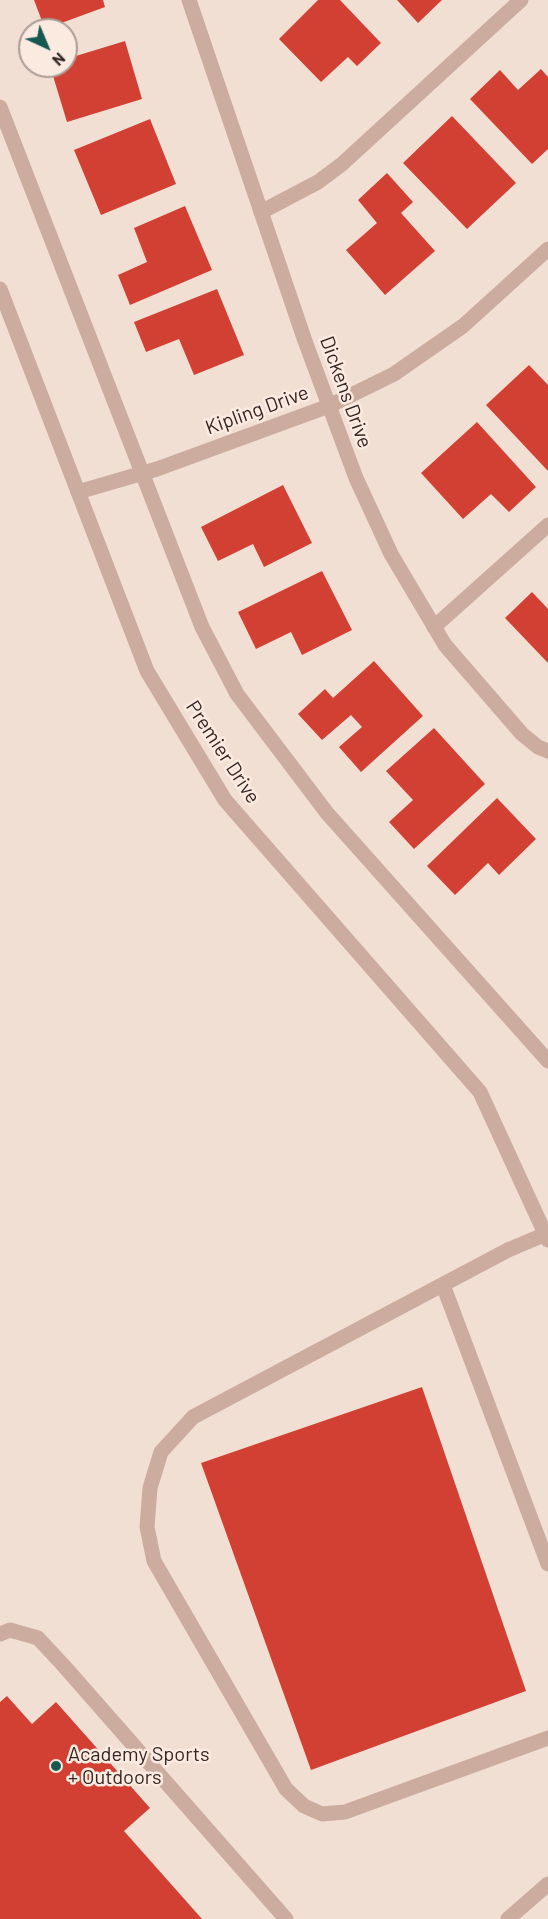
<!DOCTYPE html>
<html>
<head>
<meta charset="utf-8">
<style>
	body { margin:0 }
	#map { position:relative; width:548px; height:1919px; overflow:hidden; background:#f2dfd4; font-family:Barlow,sans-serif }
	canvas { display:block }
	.north { position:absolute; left:18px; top:18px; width:60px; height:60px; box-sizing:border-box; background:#faeae0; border:2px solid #ab9c95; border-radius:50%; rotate:136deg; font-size:16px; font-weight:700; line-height:24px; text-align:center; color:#342624 }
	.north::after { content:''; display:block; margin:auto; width:21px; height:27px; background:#165852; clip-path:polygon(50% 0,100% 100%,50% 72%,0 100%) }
</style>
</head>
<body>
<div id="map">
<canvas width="548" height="1919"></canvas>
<div class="north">N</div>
</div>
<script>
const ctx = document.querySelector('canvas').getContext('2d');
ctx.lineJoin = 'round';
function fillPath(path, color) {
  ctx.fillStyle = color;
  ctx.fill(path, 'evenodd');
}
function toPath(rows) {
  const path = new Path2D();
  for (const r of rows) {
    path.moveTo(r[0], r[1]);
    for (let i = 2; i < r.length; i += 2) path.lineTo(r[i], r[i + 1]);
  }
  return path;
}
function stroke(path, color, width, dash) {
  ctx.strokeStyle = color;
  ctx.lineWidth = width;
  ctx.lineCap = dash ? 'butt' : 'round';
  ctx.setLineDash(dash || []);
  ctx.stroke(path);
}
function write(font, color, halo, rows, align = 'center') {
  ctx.font = font + ' Barlow,sans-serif';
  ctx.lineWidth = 5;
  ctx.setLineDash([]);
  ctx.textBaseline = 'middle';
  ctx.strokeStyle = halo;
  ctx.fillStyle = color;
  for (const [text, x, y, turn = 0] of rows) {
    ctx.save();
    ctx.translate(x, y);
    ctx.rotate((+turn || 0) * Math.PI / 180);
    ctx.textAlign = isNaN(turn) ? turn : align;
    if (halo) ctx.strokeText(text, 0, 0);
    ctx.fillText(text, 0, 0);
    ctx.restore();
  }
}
fillPath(toPath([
	[34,0,103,0,105,7,45,29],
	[318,0,340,0,381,43,357,66,348,57,321,82,279,39],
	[397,0,442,0,418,23],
	[125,41,142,99,67,122,50,66,66,66,66,59],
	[541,69,548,77,548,149,532,164,470,99,500,70,518,90],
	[452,116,516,183,467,229,403,163],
	[150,119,176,184,101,215,74,150],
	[387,173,413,202,401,213,435,251,385,295,346,250,377,223,358,200],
	[185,206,212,270,130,305,118,275,147,262,134,228],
	[217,289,244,355,194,375,179,339,146,352,134,322],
	[529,365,548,385,548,471,486,405],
	[477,422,536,487,509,512,491,494,463,519,421,473],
	[283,485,312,543,264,567,253,544,218,561,201,527],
	[322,571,352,630,302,655,291,632,256,649,238,612],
	[532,592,548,609,548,663,505,618],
	[374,661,423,716,361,772,339,747,362,727,351,715,322,740,298,714,325,689,333,698],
	[434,728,485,784,414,849,389,822,413,800,386,771],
	[497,798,536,839,499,875,488,863,455,895,427,866],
	[422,1387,526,1691,311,1770,201,1463],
	[7,1696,32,1724,56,1702,150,1808,124,1831,202,1919,0,1919,0,1702]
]), '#d14033');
stroke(toPath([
	[0,107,202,627,237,694,327,813,548,1061],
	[261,212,318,182,342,164,521,0],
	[434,627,548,525],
	[546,1234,508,1250,193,1417,161,1452,150,1488,147,1527,154,1561,286,1789,304,1806,322,1814,345,1812,548,1738],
	[443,1285,548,1564],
	[0,1634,10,1630,38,1638,64,1666,286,1919],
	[508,1919,548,1884]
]), '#cbac9f', 15);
stroke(toPath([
	[189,0,305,341,356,478,391,554,445,645,522,734,538,747,548,751],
	[78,492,157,469,329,406,394,374,463,326,548,249]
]), '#cbac9f', 15);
stroke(toPath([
	[0,289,147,671,225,800,480,1092,548,1240]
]), '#cbac9f', 15);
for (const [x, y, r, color] of [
	[56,1766,6,"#165852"]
]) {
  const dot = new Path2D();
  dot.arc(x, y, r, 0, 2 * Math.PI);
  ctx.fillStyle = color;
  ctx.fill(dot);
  stroke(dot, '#faeae0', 2);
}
write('20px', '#342624', '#faeae0', [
	["Dickens Drive",346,392,70],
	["Kipling Drive",257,410,-20],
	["Premier Drive",223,752,57]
]);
write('20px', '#342624', '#faeae0', [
	["Academy Sports",68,1754],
	["+ Outdoors",68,1777]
], 'left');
</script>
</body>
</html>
